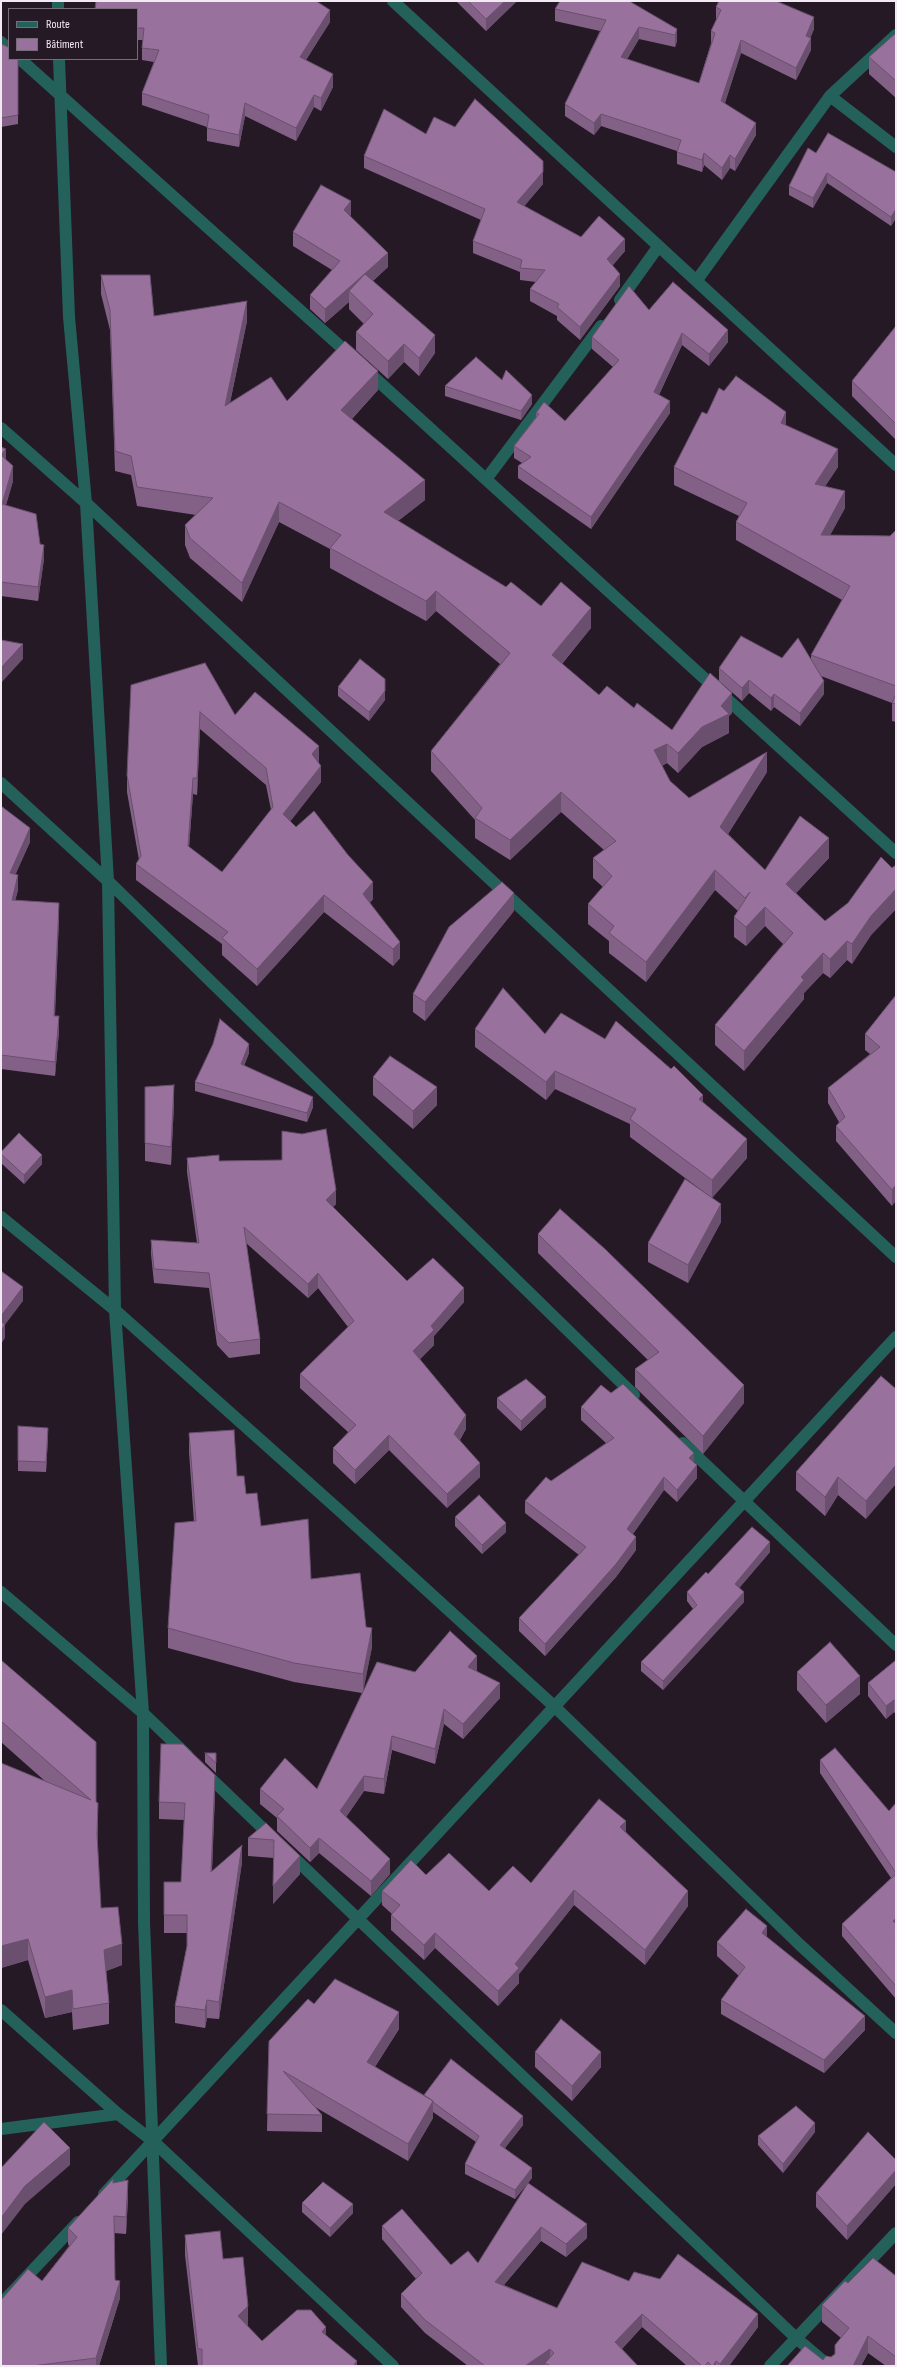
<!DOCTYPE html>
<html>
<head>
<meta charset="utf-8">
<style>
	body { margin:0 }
	#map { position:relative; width:897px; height:2367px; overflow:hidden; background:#251926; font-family:"Sofia Sans Condensed",sans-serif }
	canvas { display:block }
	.frame { position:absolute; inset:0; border:2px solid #f2eaf3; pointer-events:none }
	.legend { position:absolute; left:8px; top:8px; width:130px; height:52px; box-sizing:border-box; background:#251926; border:1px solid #776d78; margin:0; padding:5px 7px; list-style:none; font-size:12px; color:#f2eaf3 }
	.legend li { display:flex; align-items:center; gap:8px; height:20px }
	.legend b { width:20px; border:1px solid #776d78 }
</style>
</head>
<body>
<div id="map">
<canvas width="897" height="2367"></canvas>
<div class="frame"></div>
<ul class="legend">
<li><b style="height:5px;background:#24615b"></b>Route</li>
<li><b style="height:11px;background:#98719d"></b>Bâtiment</li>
</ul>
</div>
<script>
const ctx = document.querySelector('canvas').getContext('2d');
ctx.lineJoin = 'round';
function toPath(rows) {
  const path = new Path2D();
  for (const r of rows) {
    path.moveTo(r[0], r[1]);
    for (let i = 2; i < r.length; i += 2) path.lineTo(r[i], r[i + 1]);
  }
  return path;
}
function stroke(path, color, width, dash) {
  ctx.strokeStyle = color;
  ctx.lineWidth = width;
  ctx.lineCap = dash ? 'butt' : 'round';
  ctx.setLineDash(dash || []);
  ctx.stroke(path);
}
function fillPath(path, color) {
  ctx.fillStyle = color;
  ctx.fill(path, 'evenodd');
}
stroke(toPath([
	[58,1,58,9],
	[393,1,896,465],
	[1,42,9,49],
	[20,59,351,356],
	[59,59,69,317,86,503,108,881,115,1310,143,1713,144,1922,161,2366],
	[830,96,896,147],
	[697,280,830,96,896,35],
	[620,300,658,247],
	[366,370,896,853],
	[1,428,86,503,896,1257],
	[487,478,601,326],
	[1,783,108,881,634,1395],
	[1,1217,115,1310,340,1511,555,1707,799,1944,896,2033],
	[683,1443,896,1645],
	[1,1592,143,1713,187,1755],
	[204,1772,273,1838],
	[288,1852,796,2338,829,2366],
	[1,2010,118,2114,154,2142,393,2366],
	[1,2129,118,2114],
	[104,2194,896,1337],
	[1,2304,78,2222],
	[770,2366,896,2233]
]), '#24615b', 12);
fillPath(toPath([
	[457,1,517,1,486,31,457,2],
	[716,7,814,29,810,38,811,50,796,80,741,53,725,103,756,135,735,171,730,168,722,180,704,165,702,172,677,164,677,151,601,126,594,135,565,116,565,104,600,31,555,21,555,9,677,29,677,41,675,47,639,39,627,59,699,83,711,43,711,31,716,20],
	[137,9,330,22,306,60,333,87,321,111,314,107,296,141,245,116,239,147,207,141,207,127,142,105,142,93,154,62,142,60,142,48,143,40,137,40],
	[896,33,896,98,869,74,869,57],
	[1,51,18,59,18,124,1,127],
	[426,134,543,184,524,206,581,237,625,251,613,265,620,286,580,340,557,320,557,316,530,301,530,289,536,282,520,280,520,272,473,253,473,241,481,220,364,168,364,156],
	[816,153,896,172,896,218,891,226,827,183,813,208,789,195,789,186],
	[351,215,350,216,388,267,373,281,435,353,419,376,404,362,388,379,356,350,356,332,364,324,349,309,349,302,325,323,310,309,310,295,332,270,293,246,293,232],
	[101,275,154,316,247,321,230,403,287,401,378,390,352,419,425,500,398,521,506,587,541,606,591,628,562,664,599,695,634,708,672,730,732,713,729,716,729,733,702,747,678,773,667,763,662,766,670,781,689,798,767,772,728,834,765,870,829,858,796,893,825,921,896,865,896,909,871,935,852,964,847,960,830,978,823,973,804,993,804,999,744,1071,715,1045,715,1025,783,944,765,926,746,946,734,937,734,917,738,911,715,890,646,982,609,953,609,941,588,924,588,904,603,887,593,878,593,858,604,850,561,812,510,860,475,838,475,820,431,771,431,751,500,664,436,611,426,621,330,568,330,549,279,522,242,602,190,558,185,545,185,525,196,515,137,506,131,475,115,471,110,330,101,294],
	[649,310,728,342,709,366,682,345,659,395,670,413,591,529,518,478,518,466,522,463,514,458,514,446,536,417,536,413,565,421,613,367,592,349,592,337],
	[896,326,895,439,852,396,852,381],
	[502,380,532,404,521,420,445,396,445,386],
	[724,391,786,425,838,467,825,486,845,508,830,535,890,536,896,530,896,722,892,721,892,703,821,676,824,694,800,726,774,707,771,711,749,693,742,701,719,681,719,668,782,658,811,659,811,655,842,600,736,540,736,522,739,516,674,485,674,467,707,414],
	[1,447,13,481,6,505,40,544,44,559,38,601,1,596],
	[205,663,235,715,319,763,321,782,290,821,373,899,370,903,400,958,393,966,324,912,257,986,222,955,222,944,136,880,136,864,139,860,127,792,127,775],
	[200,729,266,785,271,810,222,872,189,847,193,794,197,795],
	[338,687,385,700,369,721,338,696],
	[1,806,30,842,15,875,18,890,15,900,59,918,55,1016,59,1031,55,1076,1,1069],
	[514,911,425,1021,413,1012,413,994],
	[896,995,892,1206,836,1141,836,1126,839,1122,828,1103,828,1088,870,1054,865,1050,865,1034],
	[475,1029,545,1034,703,1102,747,1158,712,1198,630,1137,630,1124,555,1089,546,1100,475,1047],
	[249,1053,244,1066,313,1107,307,1122,195,1091,195,1082],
	[373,1077,437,1105,413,1129,373,1095],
	[145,1087,174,1103,171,1165,145,1161],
	[1,1152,42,1164,24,1184,1,1163],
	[187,1158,219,1161,336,1204,333,1207,407,1281,464,1302,434,1336,434,1345,420,1359,466,1429,460,1440,480,1477,447,1508,389,1450,355,1484,333,1463,333,1448,348,1432,300,1388,300,1374,348,1327,318,1288,308,1298,246,1243,260,1339,260,1354,229,1358,217,1345,209,1288,154,1283,151,1254,151,1240,197,1243,187,1172],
	[721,1222,688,1283,648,1262,648,1243],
	[538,1234,744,1403,703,1454,635,1387,635,1369,648,1360,538,1253],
	[881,1376,866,1519,838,1495,825,1516,796,1490,796,1472],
	[497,1398,546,1407,521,1431,497,1408],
	[581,1407,694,1462,697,1478,677,1502,664,1490,633,1534,636,1550,616,1577,545,1656,519,1631,519,1618,579,1555,525,1513,525,1501,551,1481,606,1443,581,1420],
	[18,1426,48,1437,46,1472,18,1471],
	[189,1433,237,1476,261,1526,311,1579,366,1627,372,1647,363,1690,415,1672,477,1671,500,1698,463,1739,444,1724,435,1764,392,1750,384,1794,364,1791,346,1817,390,1874,371,1896,319,1853,310,1862,277,1831,277,1818,260,1804,260,1789,317,1789,362,1693,294,1682,168,1648,168,1628,194,1522,189,1452],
	[455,1517,506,1532,482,1554,455,1526],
	[770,1552,739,1588,744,1602,663,1690,641,1671,641,1662,693,1609,687,1601,687,1592,708,1574],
	[1,1660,96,1802,98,1825,97,1844,101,1908,122,1965,106,1971,109,2003,109,2024,73,2030,72,2012,45,2018,28,1960,1,1968,1,1763,46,1782,1,1742],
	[896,1660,896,1715,894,1712,886,1719,868,1696,868,1683],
	[797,1672,860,1694,826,1723,797,1690],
	[205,1753,216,1753,216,1773,205,1762],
	[820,1760,889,1811,896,1803,896,1999,842,1936,842,1924,891,1878,820,1773],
	[215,1793,212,1872,242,1862,219,2019,207,2018,205,2028,175,2023,175,2006,187,1946,187,1933,164,1933,164,1882,181,1882,184,1820,159,1819,159,1802],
	[266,1823,300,1874,273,1904,274,1858,248,1856,248,1838],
	[626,1832,688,1906,645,1965,574,1905,519,1974,519,1983,498,2006,435,1948,424,1960,391,1930,391,1915,392,1914,382,1905,382,1891,426,1875,489,1891,531,1883],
	[767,1937,865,2030,824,2073,721,2014,721,2000,739,1976,717,1956,717,1942],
	[314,2004,399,2029,375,2067,424,2095,523,2125,505,2148,532,2178,515,2199,465,2174,465,2164,476,2142,433,2112,433,2118,408,2161,315,2107,322,2115,322,2132,267,2131,269,2041],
	[535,2052,601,2067,572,2101,535,2067],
	[815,2132,783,2173,758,2145,758,2136],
	[896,2160,896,2184,847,2240,816,2207,816,2193],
	[113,2183,128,2197,126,2234,114,2233,115,2280,120,2298,99,2366,1,2366,42,2281,69,2246,68,2244,68,2228],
	[528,2183,587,2238,566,2257,541,2241,504,2285,557,2308,629,2281,758,2327,729,2366,687,2366,642,2327,622,2349,638,2366,545,2366,545,2365,545,2366,468,2366,425,2333,401,2307,401,2294,416,2279,382,2239,382,2226,451,2265,478,2263],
	[302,2203,353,2213,330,2237,302,2212],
	[185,2235,223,2259,248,2325,247,2326,262,2341,326,2335,357,2366,198,2366,185,2255],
	[896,2276,896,2366,886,2366,868,2353,861,2366,787,2366,823,2360,831,2357,835,2354,841,2338,822,2322,822,2305,848,2283]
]), '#836187');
fillPath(toPath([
	[505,1,517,1,486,31,486,19],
	[330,10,330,22,300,69,300,57],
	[814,17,814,29,809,42,811,38,811,50,796,80,796,68,806,36],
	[639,27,639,39,621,70,621,57],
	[677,29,677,41,675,47,675,35],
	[741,40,741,53,721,114,721,101],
	[333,74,333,87,321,111,321,98],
	[314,95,314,107,296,141,296,128],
	[245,103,245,116,239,147,239,135],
	[601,114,601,126,594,135,594,123],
	[756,123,756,135,735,171,735,159],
	[704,153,704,165,702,172,702,160],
	[730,155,730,168,722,180,722,168],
	[543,172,543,184,517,215,517,202],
	[827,173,827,183,813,208,813,198],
	[351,201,351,215,344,224,344,210],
	[896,209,896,218,891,226,891,217],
	[625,239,625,251,607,271,607,259],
	[388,253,388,267,355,297,349,291,349,302,325,323,325,309],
	[620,274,620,286,580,340,580,327],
	[247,301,247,321,225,426,225,406],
	[728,330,728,342,709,366,709,354],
	[682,333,682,345,654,405,654,392],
	[435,335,435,353,419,376,419,358],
	[404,344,404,362,388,379,388,361],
	[378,371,378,390,341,430,341,410],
	[532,395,532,404,521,420,521,411],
	[670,401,670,413,591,529,591,517],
	[786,412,786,430,781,423],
	[896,422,896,438,895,439,895,423],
	[6,449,6,464,1,455],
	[838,449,838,467,815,502,815,484],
	[13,466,13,481,2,518,2,504],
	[425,480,425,500,384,532,384,512],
	[845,491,845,508,821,552,821,535],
	[279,502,279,522,242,602,242,583],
	[44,545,44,559,38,601,38,587],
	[436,591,436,611,426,621,426,601],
	[591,608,591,628,552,675,552,655],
	[23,644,23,659,1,683,1,668],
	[749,680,749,693,742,701,742,688],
	[824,681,824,694,800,726,800,713],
	[385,691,385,700,369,721,369,712],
	[732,693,732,713,729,716,729,733,702,747,678,773,678,753],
	[774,694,774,707,771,711,771,698],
	[200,712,200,729,197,795,197,778],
	[667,744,667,763,654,769,654,750],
	[319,746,319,763,312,754],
	[767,752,767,772,720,847,720,827],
	[321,766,321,782,283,831,283,814],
	[193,778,193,794,188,862,188,846],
	[561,792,561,812,510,860,510,840],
	[30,828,30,842,10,887,10,873],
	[829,838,829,858,786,904,786,884],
	[715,870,715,890,646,982,646,962],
	[18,875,18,890,12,914,12,900],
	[373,882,373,899,363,911,363,894],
	[896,889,896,909,871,935,852,964,852,944,871,916],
	[514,893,514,911,425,1021,425,1002],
	[324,895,324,912,257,986,257,969],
	[59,903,59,918,54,1030,54,1016],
	[765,907,765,926,746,946,746,927],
	[847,941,847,960,830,978,830,959],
	[400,942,400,958,393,966,393,949],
	[823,953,823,973,804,993,804,999,744,1071,744,1051,801,977],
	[59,1016,59,1031,55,1076,55,1062],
	[249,1044,249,1053,241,1074,241,1064],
	[555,1071,555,1089,546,1100,546,1082],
	[174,1085,174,1103,171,1165,171,1147],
	[437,1087,437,1105,413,1129,413,1111],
	[703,1095,703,1113,699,1099],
	[313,1097,313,1107,307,1122,307,1113],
	[747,1139,747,1158,712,1198,712,1180],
	[42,1155,42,1164,24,1184,24,1175],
	[896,1185,896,1201,892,1206,892,1190],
	[336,1190,336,1204,326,1214,326,1200],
	[721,1204,721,1222,688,1283,688,1265],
	[318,1273,318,1288,308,1298,308,1284],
	[23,1287,23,1301,1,1330,1,1316],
	[464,1288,464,1302,434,1336,434,1345,413,1366,413,1351,431,1326],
	[5,1324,5,1338,1,1344,1,1331],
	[744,1385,744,1403,703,1454,703,1436],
	[546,1397,546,1407,521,1431,521,1421],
	[466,1415,466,1429,454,1449,454,1434],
	[48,1428,48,1437,46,1472,46,1462],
	[389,1435,389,1450,355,1484,355,1470],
	[694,1453,694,1465,689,1458],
	[480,1463,480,1477,447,1508,447,1494],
	[697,1465,697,1478,677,1502,677,1490],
	[896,1465,896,1484,866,1519,866,1501],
	[664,1477,664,1490,627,1542,627,1529],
	[838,1477,838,1495,825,1516,825,1497],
	[506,1523,506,1532,482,1554,482,1545],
	[636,1537,636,1550,616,1577,545,1656,545,1644],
	[770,1542,770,1552,735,1593,735,1584],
	[744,1592,744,1602,663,1690,663,1681],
	[372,1628,372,1647,363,1693,363,1674],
	[477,1656,477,1671,468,1682,468,1667],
	[860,1676,860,1694,826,1723,826,1705],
	[500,1683,500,1698,463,1739,463,1724],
	[894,1700,894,1712,886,1719,886,1706],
	[444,1709,444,1724,435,1764,435,1749],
	[392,1736,392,1750,384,1794,384,1779],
	[215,1775,215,1793,211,1890,211,1872],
	[364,1776,364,1791,340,1826,340,1811],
	[98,1803,98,1825,97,1856,97,1834],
	[626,1821,626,1836,620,1827],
	[319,1838,319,1853,310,1862,310,1848],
	[242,1845,242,1862,219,2019,219,2002],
	[300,1856,300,1874,273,1904,273,1886],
	[390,1859,390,1874,371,1896,371,1881],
	[574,1890,574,1905,519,1974,519,1983,498,2006,498,1991,515,1964],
	[688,1891,688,1906,645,1965,645,1950],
	[896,1918,896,1931,893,1921],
	[767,1926,767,1940,762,1933],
	[435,1933,435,1948,424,1960,424,1945],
	[28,1939,28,1960,1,1968,1,1946],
	[122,1944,122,1965,104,1972,104,1950],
	[72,1990,72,2012,45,2018,45,1997],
	[207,2000,207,2018,205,2028,205,2010],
	[399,2012,399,2029,367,2079,367,2062],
	[865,2016,865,2030,824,2073,824,2060],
	[601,2052,601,2067,572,2101,572,2086],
	[433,2101,433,2118,408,2161,408,2144],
	[523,2116,523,2125,500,2154,500,2145],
	[815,2123,815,2132,783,2173,783,2164],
	[70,2148,70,2165,25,2204,1,2235,1,2218,25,2186],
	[532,2168,532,2178,515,2199,515,2190],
	[896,2170,896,2184,847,2240,847,2226],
	[128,2180,128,2197,126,2234,126,2217],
	[353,2204,353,2213,330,2237,330,2228],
	[587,2224,587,2238,566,2257,566,2244],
	[541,2227,541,2241,495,2295,495,2282],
	[120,2281,120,2298,99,2366,96,2366,96,2358],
	[248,2306,248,2325,238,2336,238,2316],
	[642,2314,642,2327,615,2356,615,2342],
	[758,2314,758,2327,729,2366,720,2366,720,2364],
	[326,2327,326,2347,322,2332],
	[868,2336,868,2353,861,2366,853,2366],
	[550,2349,550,2362,545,2363,545,2366,525,2366],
	[357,2361,357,2366,353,2366],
	[716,2361,716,2366,713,2366]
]), '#6a4f6e');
const building = toPath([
	[96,1,316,1,330,10,300,57,333,74,321,98,314,95,296,128,245,103,239,135,207,128,209,115,142,93,159,50,142,48,144,28,137,28,137,9,95,9,96,1],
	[468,1,505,1,486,19,468,1],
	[560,1,629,1,677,29,675,35,639,27,621,57,699,83,715,33,711,31,721,10,716,7,719,1,776,1,814,17,806,36,811,38,796,68,741,40,721,101,756,123,735,159,730,155,722,168,704,153,702,160,677,152,681,140,601,114,594,123,565,104,606,20,555,9,560,1],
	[896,33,896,81,869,57,896,33],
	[2,44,8,47,9,47,9,59,18,59,18,115,1,118,1,51,2,44],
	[475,99,543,161,543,172,517,202,581,237,599,216,625,239,607,259,620,274,580,327,557,307,559,304,530,289,545,270,520,268,522,260,473,241,485,209,364,156,384,109,426,134,434,117,455,127,475,99],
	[828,133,896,172,896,209,891,217,827,173,813,198,789,186,808,148,816,153,828,133],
	[321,185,351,201,344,210,388,253,325,309,310,295,340,261,293,232,321,185],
	[365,274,435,335,419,358,404,344,388,361,356,332,373,314,349,291,365,274],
	[101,275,150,275,154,316,247,301,225,406,271,377,287,401,345,341,378,371,341,410,425,480,384,512,506,587,511,582,541,606,561,582,591,608,552,655,599,695,607,686,634,708,637,703,672,730,710,673,732,693,721,706,729,714,702,727,678,753,667,744,654,750,670,781,689,798,767,752,720,827,765,870,800,816,829,838,786,884,825,921,848,903,881,857,892,868,896,865,896,889,871,916,852,944,847,941,830,959,823,953,801,977,804,980,744,1051,715,1025,793,933,765,907,746,927,734,917,750,892,745,898,715,870,646,962,609,933,614,926,588,904,612,876,593,858,616,841,561,792,510,840,475,818,482,808,431,751,510,653,436,591,426,601,330,548,341,535,279,502,242,583,190,538,185,525,213,498,137,487,131,456,115,451,110,310,101,275],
	[673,282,728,330,709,354,682,333,654,392,670,401,591,517,518,466,531,457,514,446,539,414,536,413,544,402,565,421,619,360,592,337,629,286,649,310,673,282],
	[896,326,896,422,895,423,852,381,896,326],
	[476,357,502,380,506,370,532,395,521,411,445,386,476,357],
	[736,376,786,412,781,423,838,449,815,484,845,491,821,535,890,536,896,530,896,686,811,655,850,586,736,522,747,503,674,467,702,412,707,414,719,388,724,391,736,376],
	[1,447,6,449,1,455,1,447],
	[1,455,13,466,2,504,36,514,40,544,44,545,38,587,1,582,1,455],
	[741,636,782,658,798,638,824,681,800,713,774,694,771,698,749,680,742,688,719,668,741,636],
	[1,640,23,644,1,668,1,640],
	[360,659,385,679,385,691,369,712,338,687,360,659],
	[205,663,235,715,255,692,319,746,312,754,321,766,283,814,296,827,314,811,348,855,373,882,363,894,400,942,393,949,324,895,257,969,222,938,228,932,136,864,141,856,127,775,131,685,205,663],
	[200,712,266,768,273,807,222,872,188,846,193,778,197,778,200,712],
	[896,694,896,704,892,703,896,694],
	[1,806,30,828,10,873,18,875,12,900,59,903,54,1016,59,1016,55,1062,1,1055,1,806],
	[502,882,514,893,425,1002,413,994,449,927,502,882],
	[503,988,545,1034,561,1013,605,1039,616,1021,671,1069,674,1066,703,1095,699,1099,747,1139,712,1180,630,1119,636,1109,555,1071,546,1082,475,1029,503,988],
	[896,995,896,1185,892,1190,836,1126,845,1117,828,1088,880,1047,865,1034,896,995],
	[220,1019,249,1044,241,1064,313,1097,307,1113,195,1082,213,1044,220,1019],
	[390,1056,437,1087,413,1111,373,1077,390,1056],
	[174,1085,171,1147,145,1143,145,1087,174,1085],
	[326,1129,336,1190,326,1200,407,1281,433,1258,464,1288,431,1326,434,1330,413,1351,466,1415,454,1434,480,1463,447,1494,389,1435,355,1470,333,1448,356,1425,300,1374,354,1321,318,1273,308,1284,244,1227,260,1339,229,1343,217,1331,209,1273,154,1269,151,1240,199,1243,187,1158,219,1155,219,1161,282,1160,282,1131,302,1134,326,1129],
	[19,1133,42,1155,24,1175,1,1154,1,1152,19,1133],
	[685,1179,721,1204,688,1265,648,1243,685,1179],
	[560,1209,605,1249,744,1385,703,1436,635,1369,659,1352,538,1234,560,1209],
	[1,1271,23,1287,1,1316,1,1271],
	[1,1322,5,1324,1,1331,1,1322],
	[881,1376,896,1389,896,1465,866,1501,838,1477,825,1497,796,1472,881,1376],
	[526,1379,546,1397,521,1421,497,1398,526,1379],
	[623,1384,694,1453,689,1458,697,1465,677,1490,664,1477,627,1529,636,1537,616,1564,545,1644,519,1618,586,1547,525,1501,546,1477,551,1481,614,1438,581,1407,601,1385,611,1393,623,1384],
	[18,1426,48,1428,46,1462,18,1461,18,1426],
	[234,1430,237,1476,244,1476,246,1494,257,1493,261,1526,308,1519,311,1579,360,1573,366,1627,372,1628,363,1674,294,1663,168,1628,175,1523,196,1521,189,1433,234,1430],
	[479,1495,506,1523,482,1545,455,1517,479,1495],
	[752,1527,770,1542,735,1584,744,1592,663,1681,641,1662,697,1605,687,1592,706,1572,708,1574,752,1527],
	[450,1631,477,1656,468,1667,500,1683,463,1724,444,1709,435,1749,392,1736,384,1779,364,1776,340,1811,390,1859,371,1881,319,1838,310,1848,277,1816,284,1809,260,1789,285,1758,317,1789,377,1662,415,1672,450,1631],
	[830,1642,860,1676,826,1705,797,1672,830,1642],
	[1,1660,96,1742,96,1802,98,1803,97,1834,101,1908,118,1907,122,1944,104,1950,109,2003,73,2009,72,1990,45,1997,28,1939,1,1946,1,1763,91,1800,1,1721,1,1660],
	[896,1660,896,1702,894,1700,886,1706,868,1683,896,1660],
	[161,1744,183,1744,215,1775,211,1872,242,1845,219,2002,207,2000,205,2010,175,2006,187,1946,187,1915,164,1915,164,1882,181,1882,185,1803,159,1802,161,1744],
	[835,1748,889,1811,896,1803,896,1873,820,1760,835,1748],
	[205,1753,216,1753,216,1763,205,1753],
	[599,1799,626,1821,620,1827,688,1891,645,1950,574,1890,515,1964,519,1968,498,1991,435,1933,424,1945,391,1915,400,1905,382,1891,411,1860,426,1875,449,1853,489,1891,513,1866,531,1883,599,1799],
	[266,1823,300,1856,273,1886,274,1840,248,1838,266,1823],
	[896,1874,896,1918,893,1921,896,1924,896,1937,895,1939,896,1940,896,1986,842,1924,896,1874],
	[746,1909,767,1926,762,1933,865,2016,824,2060,721,2000,745,1967,717,1942,746,1909],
	[335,1979,399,2012,367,2062,433,2101,408,2144,283,2071,322,2115,267,2114,269,2041,308,1999,314,2004,335,1979],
	[561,2019,601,2052,572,2086,535,2052,561,2019],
	[451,2059,523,2116,500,2145,532,2168,515,2190,465,2164,479,2136,433,2102,433,2101,424,2095,451,2059],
	[796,2106,815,2123,783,2164,758,2136,796,2106],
	[44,2122,70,2148,25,2186,1,2218,1,2168,44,2122],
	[868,2132,896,2160,896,2170,847,2226,816,2193,868,2132],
	[113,2179,113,2183,128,2180,126,2217,114,2216,115,2280,120,2281,96,2358,32,2366,1,2366,1,2300,28,2269,42,2281,77,2237,68,2228,113,2179],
	[323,2182,353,2204,330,2228,302,2203,323,2182],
	[528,2183,587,2224,566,2244,541,2227,495,2282,557,2308,582,2262,629,2281,634,2272,660,2279,678,2254,758,2314,720,2364,716,2361,713,2366,712,2366,708,2362,705,2366,702,2366,642,2314,615,2342,638,2366,551,2366,545,2363,554,2353,550,2349,525,2366,485,2366,425,2320,401,2294,422,2273,382,2226,402,2209,451,2265,468,2251,478,2263,528,2183],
	[220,2231,223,2259,243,2257,248,2306,238,2316,262,2341,297,2310,311,2310,326,2327,322,2332,357,2361,353,2366,202,2366,202,2349,198,2349,185,2235,220,2231],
	[873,2258,896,2276,896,2357,868,2336,853,2366,787,2366,805,2346,823,2360,826,2356,831,2357,835,2354,835,2345,849,2328,822,2305,845,2281,848,2283,873,2258]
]);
fillPath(building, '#98719d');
stroke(building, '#6a4f6e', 1);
</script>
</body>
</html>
